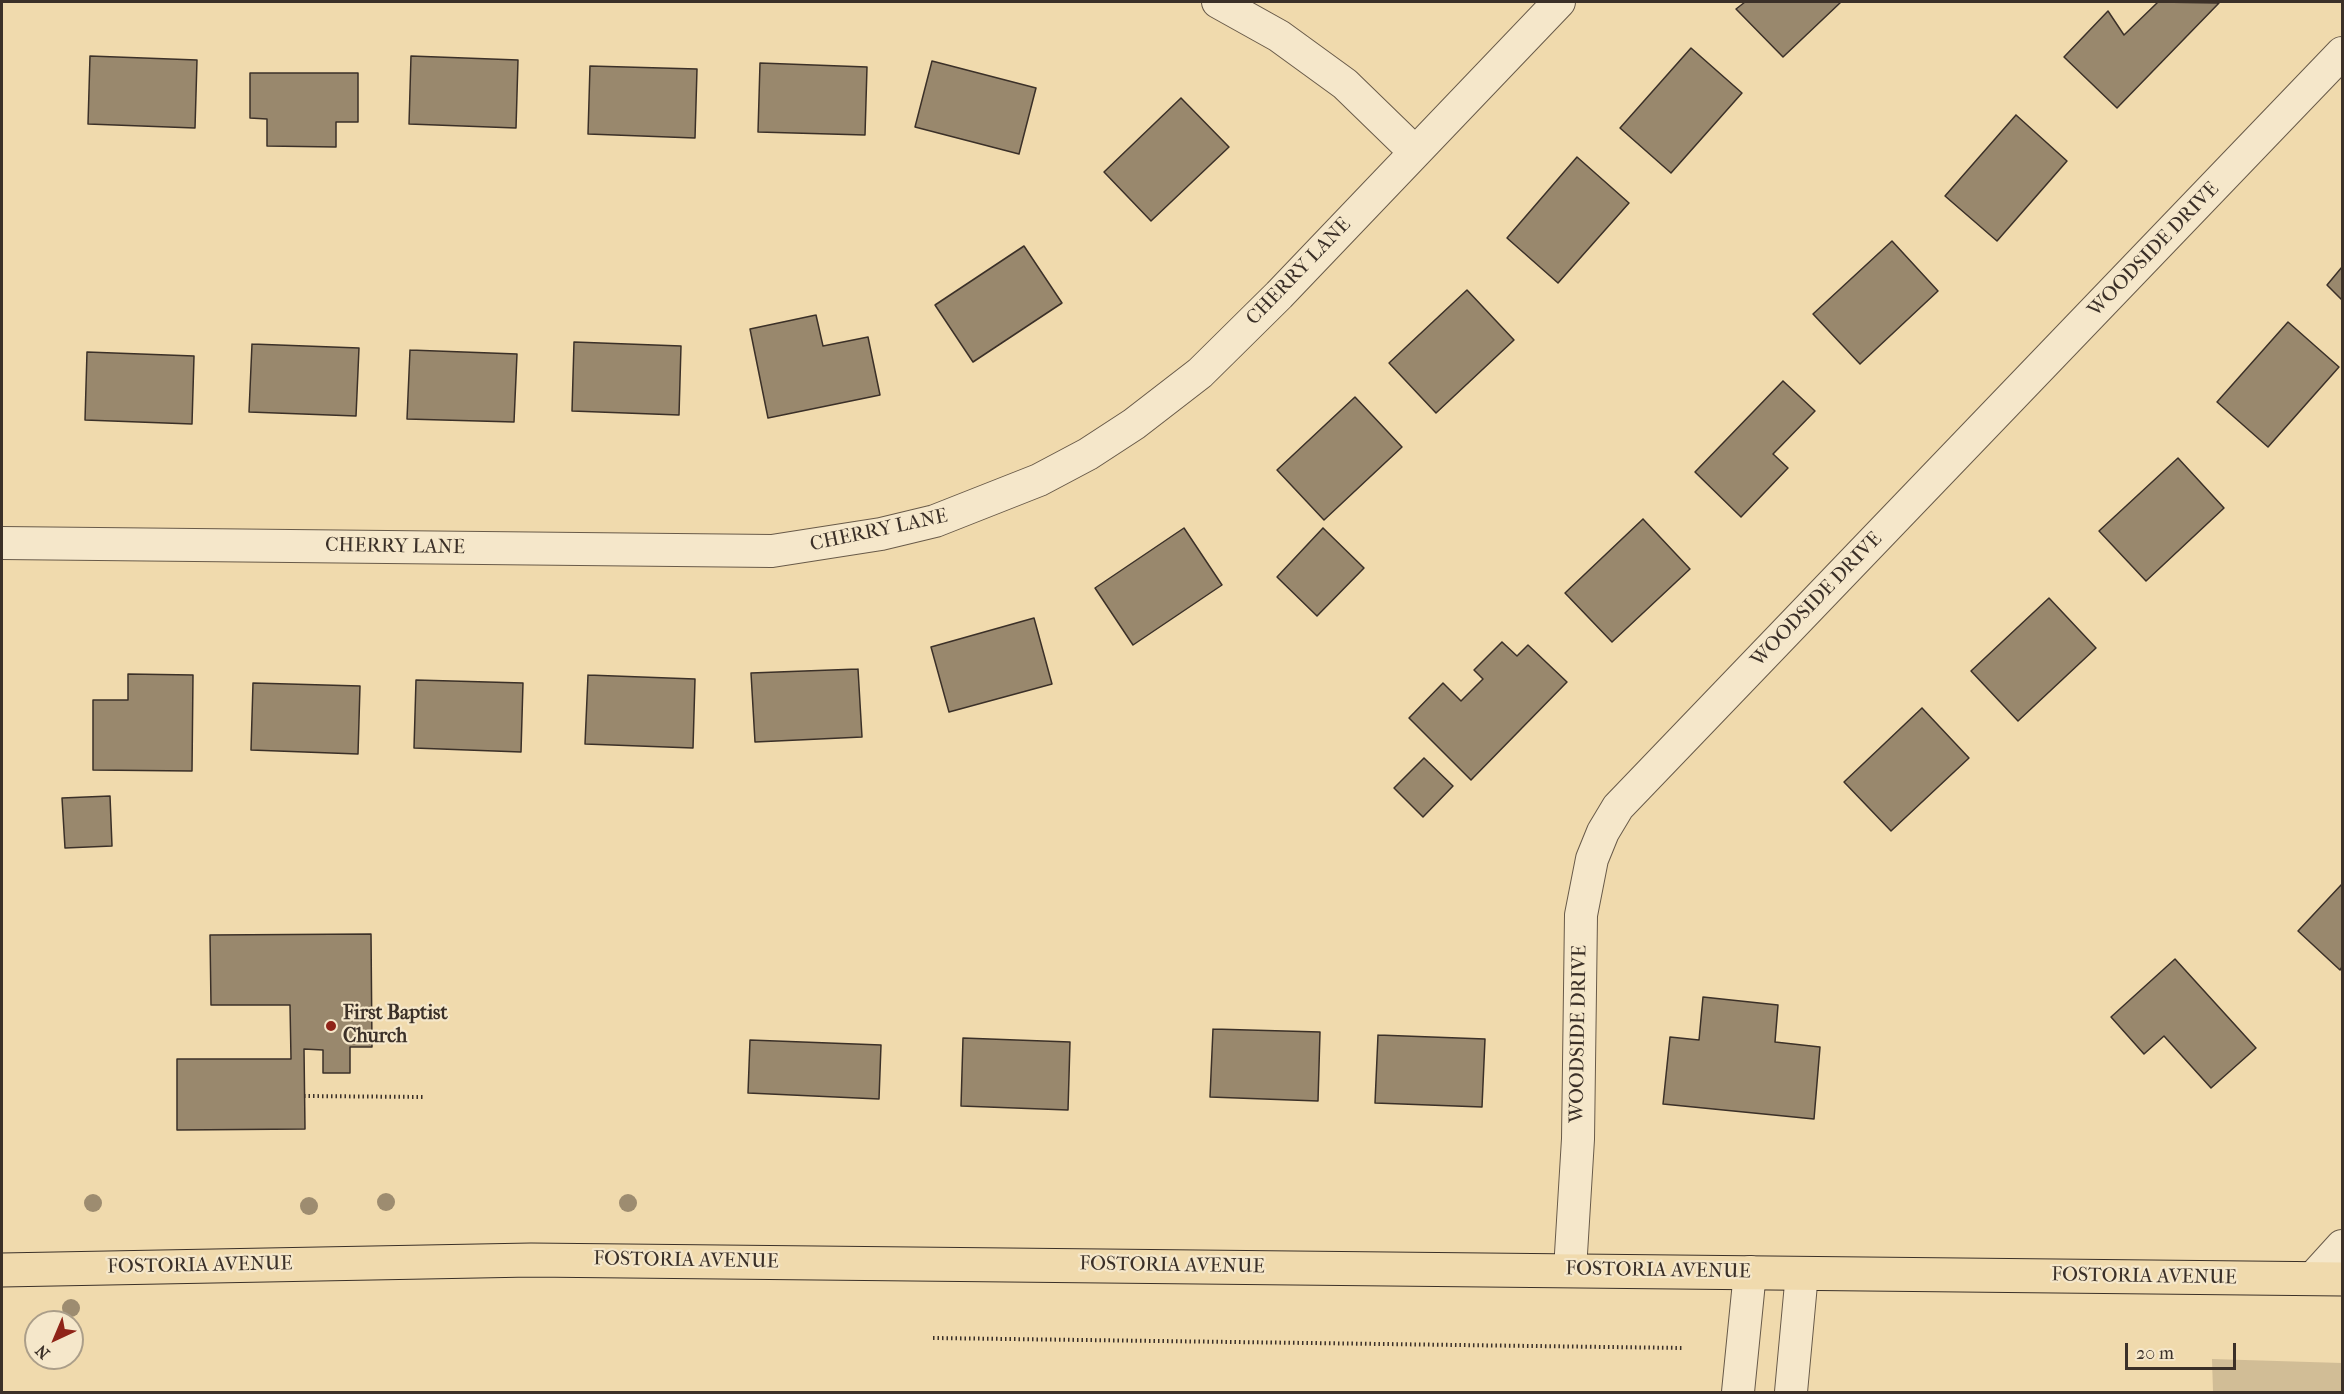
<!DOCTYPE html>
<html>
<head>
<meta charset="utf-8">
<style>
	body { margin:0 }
	#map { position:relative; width:2344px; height:1394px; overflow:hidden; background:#f0daad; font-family:"IM FELL French Canon",serif }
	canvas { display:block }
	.frame { position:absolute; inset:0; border:3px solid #3b3028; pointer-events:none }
	.north { position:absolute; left:24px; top:1310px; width:60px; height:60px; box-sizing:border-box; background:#f5e7ca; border:2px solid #ab9e89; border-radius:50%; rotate:224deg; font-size:16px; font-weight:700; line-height:24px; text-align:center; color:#3b3028 }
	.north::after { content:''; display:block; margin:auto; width:21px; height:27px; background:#8f2418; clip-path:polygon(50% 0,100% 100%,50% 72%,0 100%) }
	.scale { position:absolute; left:2125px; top:1343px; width:111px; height:27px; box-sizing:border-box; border:3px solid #3b3028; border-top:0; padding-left:8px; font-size:18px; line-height:21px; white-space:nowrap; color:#3b3028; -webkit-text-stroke:4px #f5e7ca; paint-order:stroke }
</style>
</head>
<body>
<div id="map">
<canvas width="2344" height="1394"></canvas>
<div class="frame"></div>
<div class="north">N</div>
<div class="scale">20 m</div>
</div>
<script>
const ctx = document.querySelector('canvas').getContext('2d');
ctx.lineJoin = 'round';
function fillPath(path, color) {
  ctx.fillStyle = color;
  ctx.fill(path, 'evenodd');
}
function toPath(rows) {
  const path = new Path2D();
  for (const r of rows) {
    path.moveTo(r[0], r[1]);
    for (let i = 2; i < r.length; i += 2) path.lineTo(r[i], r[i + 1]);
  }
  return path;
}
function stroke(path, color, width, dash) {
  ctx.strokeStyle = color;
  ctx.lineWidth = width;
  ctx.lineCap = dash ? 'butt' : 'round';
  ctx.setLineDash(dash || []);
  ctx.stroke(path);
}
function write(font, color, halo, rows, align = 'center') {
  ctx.font = font + ' "IM FELL French Canon",serif';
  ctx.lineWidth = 4.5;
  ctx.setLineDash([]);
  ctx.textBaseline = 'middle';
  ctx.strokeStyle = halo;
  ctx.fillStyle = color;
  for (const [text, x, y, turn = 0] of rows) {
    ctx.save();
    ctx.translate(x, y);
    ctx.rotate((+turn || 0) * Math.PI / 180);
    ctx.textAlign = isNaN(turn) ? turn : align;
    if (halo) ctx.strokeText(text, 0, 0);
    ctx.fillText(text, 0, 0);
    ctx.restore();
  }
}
fillPath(toPath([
	[2212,1359,2342,1363,2342,1392,2213,1392]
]), '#d1bd96');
const building = toPath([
	[1745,2,1841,2,1783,57,1736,9,1745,2],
	[2158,2,2219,3,2117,108,2064,57,2108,11,2124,35,2158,2],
	[1691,48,1742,93,1671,173,1620,128,1691,48],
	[90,56,197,60,195,128,88,124,90,56],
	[411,56,518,60,516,128,409,124,411,56],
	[932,61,1036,88,1019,154,915,127,932,61],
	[760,63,867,67,865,135,758,132,760,63],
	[590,66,697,69,695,138,588,134,590,66],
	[250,73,358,73,358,122,336,122,336,147,267,146,267,119,250,118,250,73],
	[1181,98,1229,147,1151,221,1104,172,1181,98],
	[2016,115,2067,161,1997,241,1945,196,2016,115],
	[1577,157,1629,203,1558,283,1507,238,1577,157],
	[1892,241,1938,291,1860,364,1813,314,1892,241],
	[1024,246,1062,303,973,362,935,305,1024,246],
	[2342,267,2342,300,2327,285,2342,267],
	[1467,290,1514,340,1436,413,1389,363,1467,290],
	[816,315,823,346,868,337,880,395,768,418,750,329,816,315],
	[2288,322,2339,367,2268,447,2217,402,2288,322],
	[574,342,681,346,679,415,572,411,574,342],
	[252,344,359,348,356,416,249,412,252,344],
	[410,350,517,354,514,422,407,419,410,350],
	[87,352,194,356,192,424,85,420,87,352],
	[1783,381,1815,411,1773,454,1788,468,1741,517,1695,472,1783,381],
	[1355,397,1402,447,1324,520,1277,470,1355,397],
	[2178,458,2224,508,2146,581,2099,531,2178,458],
	[1643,519,1690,569,1612,642,1565,593,1643,519],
	[1184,528,1222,585,1133,645,1095,588,1184,528],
	[1323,528,1364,568,1317,616,1277,577,1323,528],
	[2049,598,2096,648,2018,721,1971,671,2049,598],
	[1034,618,1052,684,949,712,931,647,1034,618],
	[1502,642,1517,656,1528,645,1567,682,1471,780,1409,718,1443,683,1461,701,1483,679,1474,670,1502,642],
	[858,669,862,737,755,742,751,673,858,669],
	[128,674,193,675,192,771,93,770,93,700,128,700,128,674],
	[588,675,695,679,693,748,585,744,588,675],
	[416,680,523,683,521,752,414,748,416,680],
	[253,683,360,686,358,754,251,750,253,683],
	[1922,708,1969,758,1891,831,1844,782,1922,708],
	[1424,758,1453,786,1423,817,1394,788,1424,758],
	[110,796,112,846,65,848,62,798,110,796],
	[2342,884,2342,967,2340,970,2298,931,2342,884],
	[371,934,372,1047,350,1047,350,1073,323,1073,323,1050,304,1049,305,1129,177,1130,177,1059,291,1059,290,1005,211,1005,210,935,371,934],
	[2175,959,2256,1048,2211,1088,2164,1036,2144,1054,2111,1017,2175,959],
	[1703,997,1778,1005,1775,1042,1820,1047,1814,1119,1663,1104,1670,1037,1699,1040,1703,997],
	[1213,1029,1320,1032,1318,1101,1210,1097,1213,1029],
	[1378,1035,1485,1039,1482,1107,1375,1103,1378,1035],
	[963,1038,1070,1042,1068,1110,961,1106,963,1038],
	[750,1040,881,1045,879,1099,748,1093,750,1040]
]);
fillPath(building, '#99886d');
stroke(building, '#3b3028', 1.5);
const street = toPath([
	[1218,2,1279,36,1345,84,1415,152],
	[2,543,772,551,881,534,935,521,1039,480,1088,454,1134,424,1200,373,1279,295,1559,2],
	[1570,1270,1578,1139,1581,915,1592,859,1603,832,1618,807,2342,53],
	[2312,1279,2342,1246],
	[1738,1392,1750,1272],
	[1791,1392,1802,1273]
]);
const primary = toPath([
	[2,1270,531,1260,2342,1279]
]);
stroke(street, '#685a49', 34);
stroke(primary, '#3b3028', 35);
stroke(toPath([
	[304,1096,424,1097],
	[933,1338,1683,1348]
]), '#3b3028', 4, [1.5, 3]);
stroke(street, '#f5e7ca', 32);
stroke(primary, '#f0daad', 33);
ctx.fillStyle = '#9d8c70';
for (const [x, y] of [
	[386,1202],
	[93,1203],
	[628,1203],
	[309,1206],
	[71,1308]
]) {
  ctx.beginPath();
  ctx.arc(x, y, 9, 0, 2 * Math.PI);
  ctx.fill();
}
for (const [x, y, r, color] of [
	[331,1026,6,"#8f2418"]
]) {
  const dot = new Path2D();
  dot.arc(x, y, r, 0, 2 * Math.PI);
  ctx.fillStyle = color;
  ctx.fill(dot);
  stroke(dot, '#f5e7ca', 2);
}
write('20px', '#3b3028', '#f5e7ca', [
	["WOODSIDE DRIVE",2154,250,-46],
	["CHERRY LANE",1299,272,-46],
	["CHERRY LANE",879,531,-12],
	["CHERRY LANE",395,547,1],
	["WOODSIDE DRIVE",1817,600,-46],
	["WOODSIDE DRIVE",1579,1034,-89],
	["FOSTORIA AVENUE",686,1261,1],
	["FOSTORIA AVENUE",200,1266,-1],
	["FOSTORIA AVENUE",1172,1266,1],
	["FOSTORIA AVENUE",1658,1271,1],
	["FOSTORIA AVENUE",2144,1277,1]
]);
write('bold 20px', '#3b3028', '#f5e7ca', [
	["First Baptist",343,1014],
	["Church",343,1037]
], 'left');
</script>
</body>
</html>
